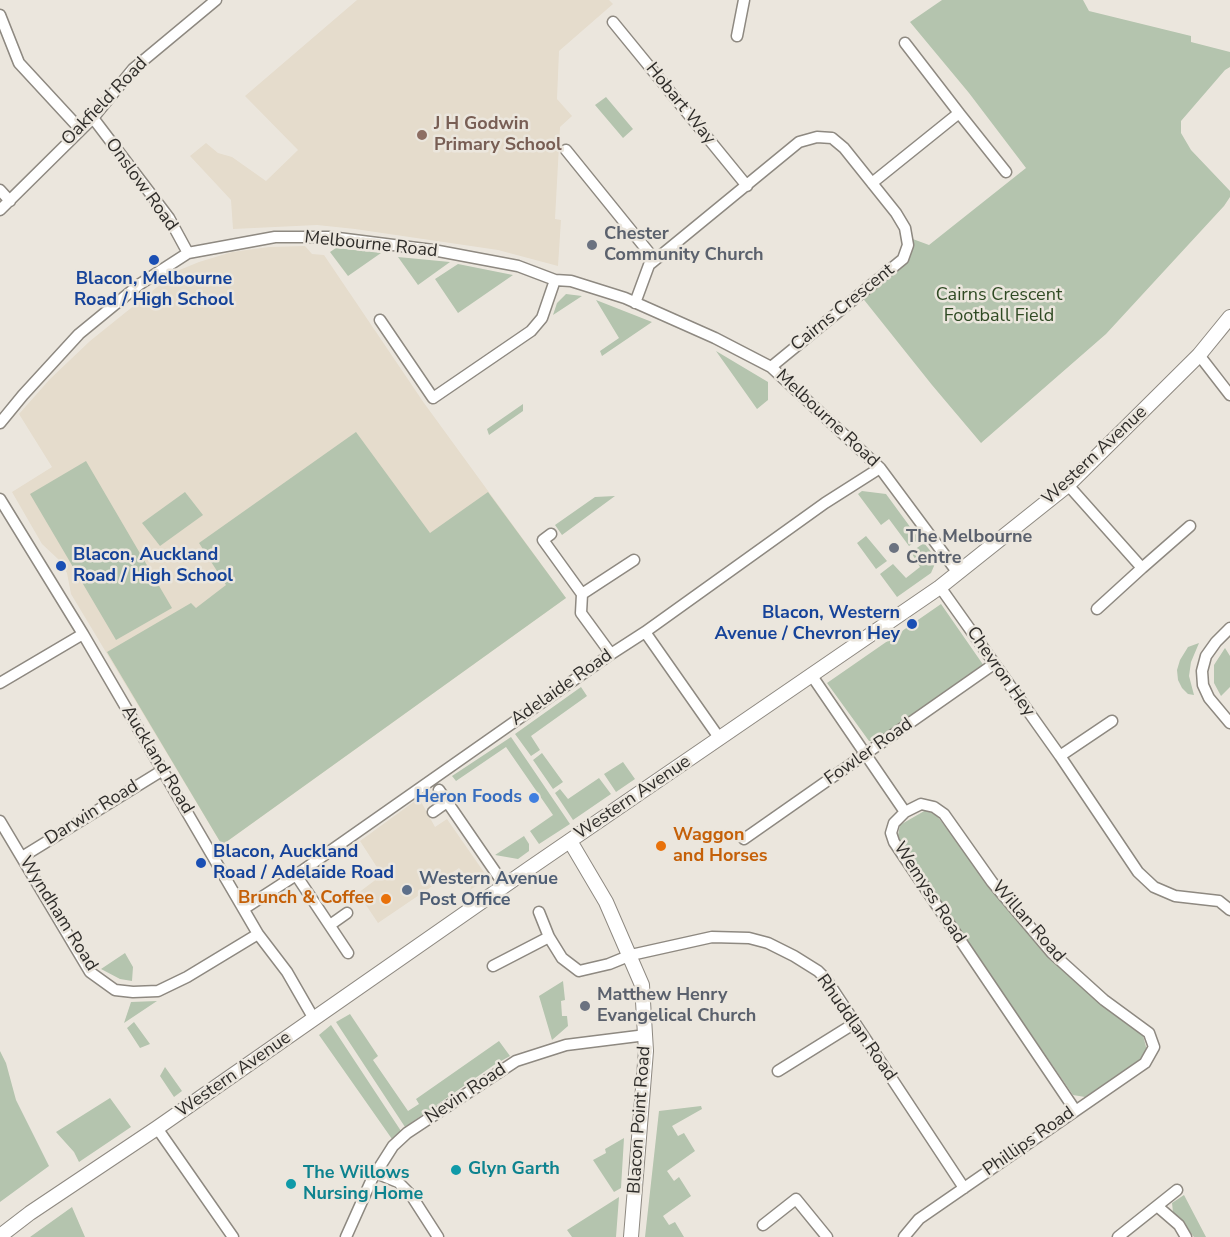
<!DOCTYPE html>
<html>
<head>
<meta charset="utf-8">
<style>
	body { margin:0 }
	canvas { display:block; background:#ebe6dd }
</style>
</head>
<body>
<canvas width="1230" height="1237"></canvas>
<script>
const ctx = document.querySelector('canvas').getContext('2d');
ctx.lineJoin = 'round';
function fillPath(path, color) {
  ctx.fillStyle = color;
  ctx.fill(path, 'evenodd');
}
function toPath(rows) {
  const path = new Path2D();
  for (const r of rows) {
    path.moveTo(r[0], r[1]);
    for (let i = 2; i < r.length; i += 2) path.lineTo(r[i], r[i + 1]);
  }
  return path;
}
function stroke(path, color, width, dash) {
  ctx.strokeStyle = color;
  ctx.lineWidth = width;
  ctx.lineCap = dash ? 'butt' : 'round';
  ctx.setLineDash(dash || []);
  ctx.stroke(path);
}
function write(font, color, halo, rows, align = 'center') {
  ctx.font = font + ' "Nunito Sans",sans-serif';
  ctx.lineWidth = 5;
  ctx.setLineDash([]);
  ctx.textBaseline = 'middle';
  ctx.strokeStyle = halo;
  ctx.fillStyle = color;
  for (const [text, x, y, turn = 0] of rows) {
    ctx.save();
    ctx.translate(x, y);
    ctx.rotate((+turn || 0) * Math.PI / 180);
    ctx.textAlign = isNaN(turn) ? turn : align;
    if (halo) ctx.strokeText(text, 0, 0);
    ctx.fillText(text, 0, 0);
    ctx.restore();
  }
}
fillPath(toPath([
	[357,0,609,0,613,4,559,51,557,99,572,116,560,127,555,219,561,220,558,266,498,250,355,229,317,225,233,229,231,200,190,156,206,143,218,153,232,157,266,181,298,150,245,96],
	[305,246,312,254,324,255,424,403,566,598,222,845,71,594,67,573,58,559,42,544,12,492,52,467,19,414,50,379,90,341,177,271,199,262,232,252,269,247],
	[419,798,435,827,447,819,488,878,470,890,472,883,459,868,378,923,358,893,382,875,360,841]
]), '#e5dccc');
fillPath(toPath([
	[942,0,1083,0,1089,11,1191,36,1191,42,1230,52,1230,67,1225,70,1181,121,1181,133,1191,150,1230,191,1230,197,1224,206,1106,334,981,443,932,385,861,296,905,261,910,238,929,245,1026,168,969,93,910,22],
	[606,97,633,129,623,138,595,105],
	[336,248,381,253,348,276,330,252],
	[398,257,450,262,418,285],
	[458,264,513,275,458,313,435,279],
	[566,294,582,296,553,315,557,303],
	[596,300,652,322,602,356,600,351,619,338],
	[716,351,768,382,768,400,757,409],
	[523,404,523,411,489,435,487,429],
	[356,432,430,533,488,492,566,598,222,845,107,652,191,603,196,608,226,585,199,543],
	[86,461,172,608,116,640,30,494],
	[862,491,886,494,919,539,909,546,889,519,881,525,858,494],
	[185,492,203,515,160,546,142,523],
	[615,496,562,535,555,525,595,497],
	[866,536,887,561,876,569,857,543],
	[924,543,937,559,931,573,897,597,880,574,893,564,906,578,920,567,911,552],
	[941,604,984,666,877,742,869,741,827,683],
	[1199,643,1191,662,1189,676,1194,695,1188,694,1182,688,1178,680,1177,670,1180,660,1188,647],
	[1225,648,1230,656,1230,687,1221,696,1214,683,1214,665],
	[581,687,587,696,531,736,540,750,531,756,515,734],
	[511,737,570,824,539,844,530,831,553,815,506,747,456,781,452,776],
	[542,753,563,782,553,789,533,760],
	[623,762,635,779,616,792,604,774],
	[599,778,611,794,573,820,555,793,560,789,568,799],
	[926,810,937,816,1032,938,1096,1000,1143,1035,1147,1051,1139,1061,1085,1097,1073,1095,897,840,900,825],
	[524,836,529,844,529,851,518,859,495,855],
	[125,953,133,967,132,981,120,979,101,969],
	[563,981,565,1000,561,1001,562,1016,567,1016,568,1026,552,1040,539,996],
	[157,1001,124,1023,131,1002],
	[350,1014,378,1056,373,1060,408,1111,419,1104,416,1099,499,1041,510,1056,494,1065,405,1127,336,1022],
	[134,1022,150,1044,140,1048,127,1028],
	[331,1025,401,1131,392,1139,319,1035],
	[0,1051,6,1063,16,1100,49,1166,0,1202],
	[165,1067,182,1091,174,1097,160,1076],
	[110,1098,131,1127,79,1162,74,1152,56,1132],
	[701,1106,702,1109,672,1126,678,1136,684,1133,695,1151,667,1171,674,1181,679,1177,691,1196,663,1216,669,1225,675,1222,684,1237,645,1237,659,1111],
	[624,1138,621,1188,614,1192,593,1160,606,1153,605,1149],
	[1184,1195,1206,1237,1194,1237,1173,1212,1172,1203],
	[619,1197,616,1237,572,1237,567,1230],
	[72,1207,85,1237,30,1237]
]), '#b4c4ae');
const minor = toPath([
	[0,15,19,63,80,129],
	[613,22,747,186],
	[737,36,744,0],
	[905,43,959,113],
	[93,118,169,218,188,253],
	[566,150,655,260],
	[872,183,959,113,1006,172],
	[0,190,10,201],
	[0,210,93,118,133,69,216,0],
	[635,303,649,265,799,142,817,137,832,138,844,148,896,213,905,228,908,245,903,259,771,367],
	[380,320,433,398,531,331,542,318,555,280],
	[1199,355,1230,395],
	[0,423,23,395,79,334,140,284,188,253,275,237,330,237,433,250,518,266,555,280,571,281,625,298,715,338,771,367,880,468,958,573],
	[1068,485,1142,568,1097,609],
	[0,499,83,634,258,934,287,972,314,1019],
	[551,534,543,540,582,594],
	[1142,568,1190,526],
	[940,587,1060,756,1138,872,1154,887,1175,896,1219,901,1230,910],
	[1230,628,1216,642,1206,656,1202,671,1203,685,1209,698,1230,723],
	[645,632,720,739],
	[611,654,581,613,582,594,634,560],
	[812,676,905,812,894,823,891,833,894,842,1075,1110],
	[0,683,83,634],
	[1060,756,1112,721],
	[439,790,505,886],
	[433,812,447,802],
	[0,821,90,972,115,990,133,992,158,991,187,977,258,934],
	[744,839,994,664],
	[22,857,163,770],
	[296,875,348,953],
	[245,908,296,875,611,654,645,632,825,503,880,468],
	[539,912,549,937,562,958,579,971,609,964,631,955,712,937,749,938,768,943,794,956,818,971,826,979,964,1188],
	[330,925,347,913],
	[493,966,549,937],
	[778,1071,855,1023],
	[157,1128,233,1237],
	[376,1173,398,1182,411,1195,438,1237],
	[1157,1206,1179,1225,1186,1237],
	[763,1225,796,1199,827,1237],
	[346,1237,372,1179,393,1146,407,1133,516,1061,566,1045,646,1035],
	[904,1237,919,1219,1145,1063,1154,1047,1149,1033,1104,1000,1052,953,992,882,944,814,934,807,921,804,905,812],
	[1118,1237,1177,1190]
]);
const tertiary = toPath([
	[570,841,606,902,642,985,646,1051,631,1237],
	[0,1236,30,1213,157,1128,530,868,940,587,1068,485,1199,355,1230,317]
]);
stroke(minor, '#8e8981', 13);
stroke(tertiary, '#8e8981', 16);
stroke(minor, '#fff', 10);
stroke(tertiary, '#fff', 14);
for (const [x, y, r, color] of [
	[422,135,6,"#8d6e63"],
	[592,245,6,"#6b7280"],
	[154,260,6,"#1a4fb4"],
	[894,548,6,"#6b7280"],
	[61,566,6,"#1a4fb4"],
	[912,624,6,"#1a4fb4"],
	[534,798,6,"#3f7fe0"],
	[661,846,6,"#e8710a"],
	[201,863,6,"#1a4fb4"],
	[407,890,6,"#5c6f8a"],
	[386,899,6,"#e8710a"],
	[585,1006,6,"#6b7280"],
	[456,1170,6,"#0f9aa8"],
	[291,1184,6,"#0f9aa8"]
]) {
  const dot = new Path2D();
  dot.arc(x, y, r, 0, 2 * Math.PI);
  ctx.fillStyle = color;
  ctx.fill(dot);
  stroke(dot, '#ebe6dd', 2);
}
write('18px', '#2f2d2a', '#ebe6dd', [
	["Oakfield Road",105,102,-46],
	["Hobart Way",680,104,51],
	["Onslow Road",141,185,54],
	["Melbourne Road",371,245,6],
	["Cairns Crescent",843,308,-39],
	["Melbourne Road",827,419,43],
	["Western Avenue",1095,456,-43],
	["Chevron Hey",1000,672,55],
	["Adelaide Road",562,688,-35],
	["Fowler Road",869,752,-35],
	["Auckland Road",157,760,59],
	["Western Avenue",633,798,-34],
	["Darwin Road",92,813,-32],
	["Wemyss Road",929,893,57],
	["Wyndham Road",58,914,58],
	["Willan Road",1028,922,49],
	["Rhuddlan Road",856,1028,55],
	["Western Avenue",234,1075,-35],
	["Nevin Road",466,1094,-34],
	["Blacon Point Road",640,1120,-86],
	["Phillips Road",1029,1142,-35]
]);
write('bold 18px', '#785e54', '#ebe6dd', [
	["J H Godwin",434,125],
	["Primary School",434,146]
], 'left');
write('bold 18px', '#5b616d', '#ebe6dd', [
	["Chester",604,235],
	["Community Church",604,256],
	["The Melbourne",906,538],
	["Centre",906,559],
	["Matthew Henry",597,996],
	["Evangelical Church",597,1017]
], 'left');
write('bold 18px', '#164399', '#ebe6dd', [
	["Blacon, Melbourne",154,280,"center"],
	["Road / High School",154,301,"center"],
	["Blacon, Auckland",73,556],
	["Road / High School",73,577],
	["Blacon, Western",900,614,"right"],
	["Avenue / Chevron Hey",900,635,"right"],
	["Blacon, Auckland",213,853],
	["Road / Adelaide Road",213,874]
], 'left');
write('18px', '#2f4a23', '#ebe6dd', [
	["Cairns Crescent",999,296],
	["Football Field",999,317]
]);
write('bold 18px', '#366cbe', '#ebe6dd', [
	["Heron Foods",522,798]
], 'right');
write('bold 18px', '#c56008', '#ebe6dd', [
	["Waggon",673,836],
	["and Horses",673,857],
	["Brunch & Coffee",374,899,"right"]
], 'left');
write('bold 18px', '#4e5e75', '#ebe6dd', [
	["Western Avenue",419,880],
	["Post Office",419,901]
], 'left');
write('bold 18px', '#0d838f', '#ebe6dd', [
	["Glyn Garth",468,1170],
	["The Willows",303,1174],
	["Nursing Home",303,1195]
], 'left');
</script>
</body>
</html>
